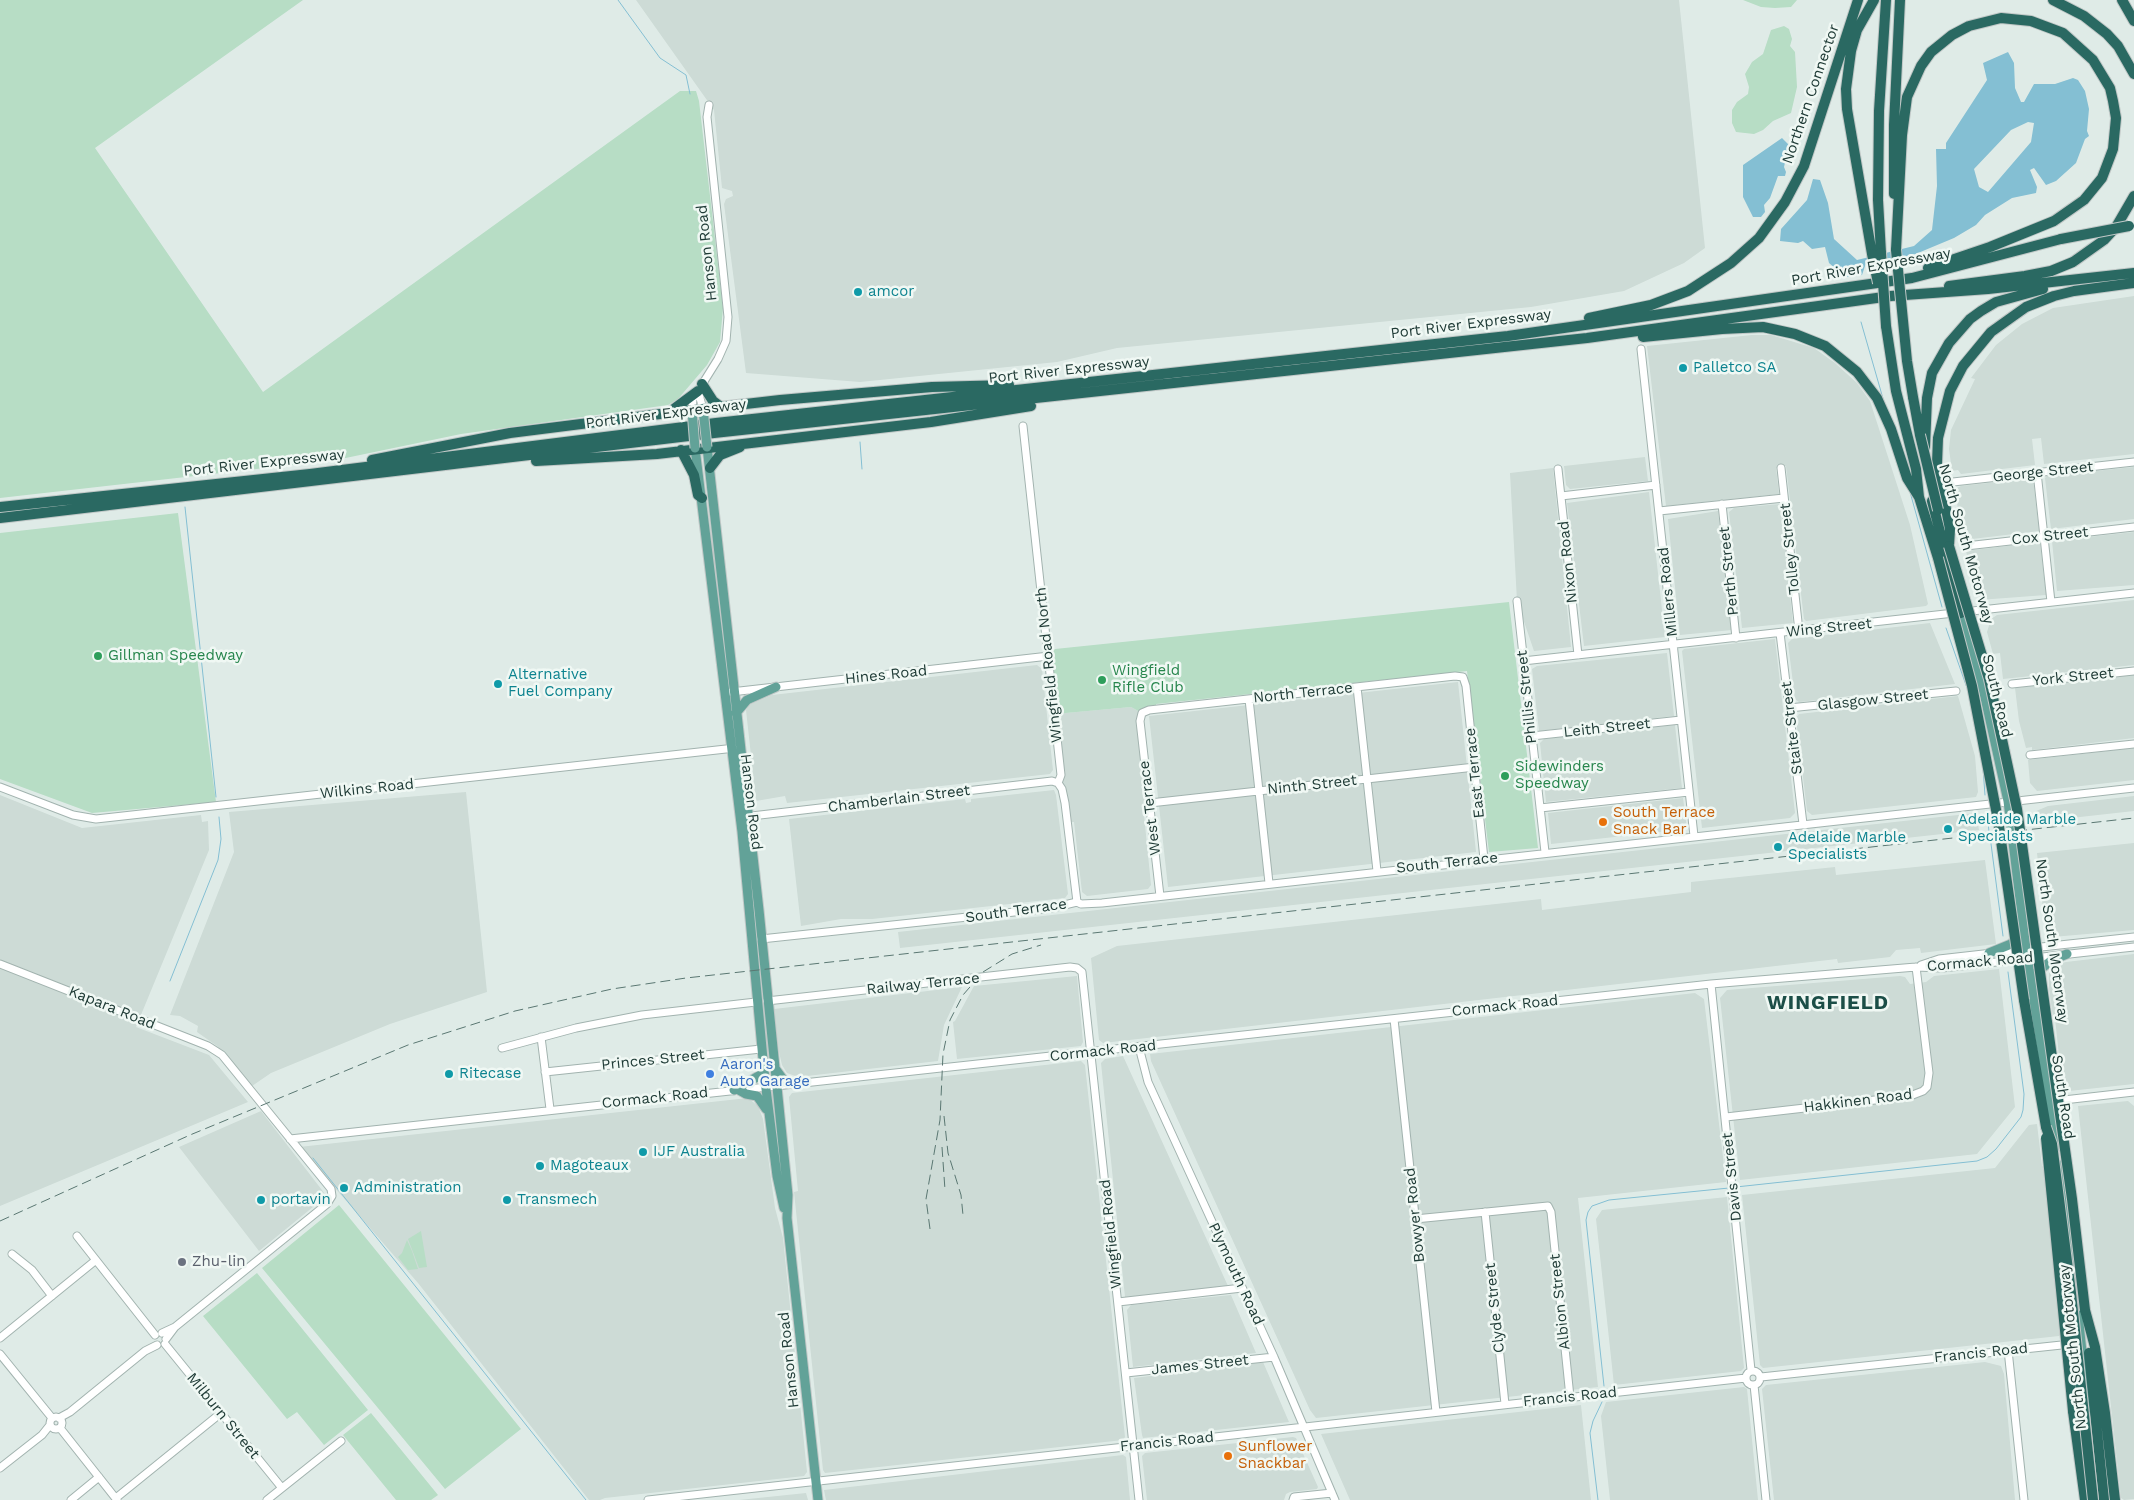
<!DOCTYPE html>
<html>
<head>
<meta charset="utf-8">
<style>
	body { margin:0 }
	canvas { display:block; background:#dfebe7 }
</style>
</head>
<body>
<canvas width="2134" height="1500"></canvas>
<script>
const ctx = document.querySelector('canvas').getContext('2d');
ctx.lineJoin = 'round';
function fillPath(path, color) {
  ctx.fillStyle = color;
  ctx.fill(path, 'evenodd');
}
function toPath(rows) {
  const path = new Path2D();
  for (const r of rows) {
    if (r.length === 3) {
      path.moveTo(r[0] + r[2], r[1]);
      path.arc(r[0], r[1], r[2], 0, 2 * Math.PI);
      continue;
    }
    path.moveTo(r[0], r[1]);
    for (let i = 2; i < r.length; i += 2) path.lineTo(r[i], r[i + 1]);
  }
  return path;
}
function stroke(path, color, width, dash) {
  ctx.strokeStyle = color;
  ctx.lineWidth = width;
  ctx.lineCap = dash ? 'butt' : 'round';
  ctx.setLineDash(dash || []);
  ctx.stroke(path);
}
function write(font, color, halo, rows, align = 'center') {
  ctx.font = font + ' "Work Sans",sans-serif';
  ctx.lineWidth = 5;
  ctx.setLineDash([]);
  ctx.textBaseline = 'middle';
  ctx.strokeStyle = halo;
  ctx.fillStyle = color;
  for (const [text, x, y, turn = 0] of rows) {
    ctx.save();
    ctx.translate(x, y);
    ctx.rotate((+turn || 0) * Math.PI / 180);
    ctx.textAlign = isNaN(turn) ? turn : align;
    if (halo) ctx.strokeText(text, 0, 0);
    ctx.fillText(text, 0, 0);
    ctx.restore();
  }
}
fillPath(toPath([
	[636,0,1679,0,1705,248,1684,263,1624,291,1531,307,1117,348,1057,362,860,382,746,373,724,204,726,199,733,196,732,191,722,188,714,110],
	[2134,296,2134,454,2044,464,2041,438,2032,439,2035,465,1961,474,1958,470,1952,471,1949,449,1951,430,1975,379,1971,378,1996,345,2022,324,2053,308],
	[1752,335,1771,335,1814,348,1835,363,1857,383,1870,401,1910,525,1928,604,1926,606,1806,621,1804,619,1786,466,1776,468,1779,494,1666,506,1647,346],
	[1645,457,1648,481,1570,489,1566,485,1564,466],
	[2134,467,2134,519,2051,529,2045,478,2047,476],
	[1553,468,1571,647,1534,651,1517,601,1510,473],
	[2033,478,2039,531,1972,539,1967,535,1962,536,1955,489,1961,486],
	[1649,492,1665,637,1584,646,1567,503],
	[1780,504,1793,623,1742,628,1729,512,1734,508],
	[1718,511,1732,630,1680,635,1668,519],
	[2134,532,2134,585,2057,591,2052,541],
	[2040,542,2046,595,1979,600,1977,576,1972,576,1966,551],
	[2134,600,2134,665,2003,679,2000,653,1993,654,1987,632,1991,619,1997,615],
	[1930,623,1955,684,1799,702,1795,699,1788,643,1792,639],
	[1775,639,1795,813,1790,818,1702,828,1682,651,1684,649],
	[1667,653,1674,716,1539,731,1532,669,1537,666],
	[1037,665,1042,669,1053,770,1050,774,787,803,785,796,756,801,746,710,749,705,772,695],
	[2134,675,2134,738,2032,750,2032,747,2026,748,2019,721,2015,688],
	[1458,682,1476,852,1168,887,1149,716],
	[1958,696,1975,756,1978,792,1976,797,1812,815,1807,811,1796,718,1799,714],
	[1131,707,1142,713,1151,813,1144,815,1151,885,1148,889,1087,896,1082,892,1074,822,1067,822,1055,714],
	[1675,725,1682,788,1546,802,1540,743,1544,739],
	[2134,748,2134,780,2037,791,2030,783,2028,760],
	[1054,790,1056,795,1068,894,1065,898,872,919,841,919,801,926,789,819,965,799,966,803,971,802,971,799],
	[466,792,487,992,390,1024,271,1073,252,1086,217,1046,197,1032,198,1026,180,1016,170,1015,234,852,229,812],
	[0,795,82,828,201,815,202,822,208,821,209,850,136,1027,209,1055,248,1102,0,1206],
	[2134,796,2134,811,2035,822,2034,812,2048,806],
	[1683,798,1687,829,1551,844,1548,813],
	[1976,813,1979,830,900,948,898,932],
	[2134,843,2134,930,2052,937,2044,919,2037,853],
	[1985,860,1996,944,1921,953,1920,948,1896,950,1890,957,1838,963,1837,959,1103,1043,1099,1040,1091,958,1117,946,1541,899,1542,910,1691,892,1691,882,1835,867,1836,875],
	[2134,954,2134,1084,2069,1091,2062,1084,2055,1018,2053,1017,2049,989,2049,973,2056,965,2066,962],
	[1999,969,2015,1107,1977,1154,1740,1180,1720,998,1727,990,1900,976,1905,977,1910,984,1926,982,1934,976],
	[1077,976,1083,1042,1081,1046,957,1059,953,1022,955,1021,974,986],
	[962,987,944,1025,938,1061,798,1077,787,1073,782,1065,779,1052,774,1009],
	[1695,993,1704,999,1726,1182,1578,1198,1598,1387,1316,1418,1310,1410,1151,1061,1150,1054],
	[1123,1056,1228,1286,1125,1297,1101,1063,1105,1059],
	[1081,1061,1085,1065,1125,1437,1123,1440,825,1473,823,1470,794,1192,798,1191,789,1097,792,1093],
	[748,1098,758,1106,763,1119,775,1208,783,1238,807,1472,804,1476,605,1498,600,1500,589,1500,418,1283,299,1147],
	[2128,1101,2134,1106,2134,1499,2124,1500,2121,1498,2078,1106],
	[261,1111,325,1194,324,1198,259,1251,179,1147],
	[2037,1124,2042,1166,2044,1167,2061,1333,2059,1336,1763,1368,1760,1365,1742,1195,1995,1168,2029,1125],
	[1727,1197,1744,1368,1741,1371,1614,1385,1596,1219,1602,1210],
	[1231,1295,1256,1353,1133,1367,1127,1310,1131,1305],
	[1263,1362,1289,1422,1143,1438,1142,1435,1134,1378],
	[1985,1362,2001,1366,2004,1374,2015,1500,1774,1500,1762,1389,1766,1385],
	[1744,1387,1747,1389,1758,1500,1610,1500,1601,1416,1606,1402],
	[1581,1405,1591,1500,1350,1500,1321,1434],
	[1293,1437,1296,1438,1318,1487,1317,1489,1290,1492,1286,1494,1284,1500,1147,1500,1142,1456,1145,1453],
	[1123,1455,1126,1457,1130,1500,826,1500,824,1490],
	[806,1493,808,1500,739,1500]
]), '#cddbd6');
fillPath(toPath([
	[0,0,303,0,95,148,263,392,680,91,696,91,699,101,723,308,720,342,707,365,678,399,668,405,461,434,336,460,0,498],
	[1743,0,1797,0,1791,7,1775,8,1761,7],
	[1784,26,1789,29,1792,39,1790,46,1795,52,1797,87,1791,113,1773,121,1763,130,1754,134,1736,132,1732,123,1732,110,1737,102,1748,94,1749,87,1745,74,1752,62,1763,54,1771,30],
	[178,513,216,802,92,813,0,779,0,533],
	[1509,602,1538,848,1489,852,1467,671,1156,704,1156,709,1142,713,1131,707,1055,714,1049,656,1055,649],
	[339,1205,521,1429,445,1489,262,1268],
	[421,1231,427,1267,419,1268,408,1239],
	[407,1240,412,1251,418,1269,408,1270,398,1257,402,1253],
	[257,1273,368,1410,324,1445,297,1412,287,1419,203,1316],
	[371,1413,438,1495,431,1500,396,1500,343,1435]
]), '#b7ddc5');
fillPath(toPath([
	[2008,52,2014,63,2015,88,2021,102,2024,102,2034,84,2055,84,2073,78,2078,80,2085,91,2089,109,2087,131,2089,136,2085,139,2076,163,2056,181,2046,185,2034,168,2030,170,2037,187,2036,193,2012,198,1985,215,1976,225,1954,238,1906,258,1866,263,1862,275,1848,277,1836,269,1829,263,1825,247,1812,249,1803,241,1798,243,1780,241,1781,229,1807,200,1813,179,1820,180,1828,203,1834,239,1857,260,1914,246,1932,230,1937,186,1936,149,1946,149,1946,143,1987,80,1983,63],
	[2028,122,2034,123,2031,142,1988,192,1979,187,1974,169,2011,130],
	[1782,138,1789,145,1784,167,1786,172,1785,176,1778,176,1770,198,1764,205,1765,212,1761,217,1753,217,1743,197,1743,165]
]), '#84bfd3');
stroke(toPath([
	[618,0,660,58,686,75,690,94],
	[1861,322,1884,402],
	[860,442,862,469],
	[1910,492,1942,607],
	[185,507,216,797],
	[1946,628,1967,688],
	[1983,768,1985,795],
	[1987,811,1989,832],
	[1990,836,2003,936],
	[170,981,218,860,221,839,219,817],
	[313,1158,586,1500],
	[1736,1187,1977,1161,1987,1157,1996,1149,2021,1117,2023,1110,2024,1094,2008,972],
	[1604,1386,1586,1220,1588,1212,1592,1206,1609,1200,1729,1188],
	[1598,1500,1590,1433,1593,1421,1602,1402]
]), '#84bfd3', 1);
const minor = toPath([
	[1641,349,1694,836],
	[698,391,703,409],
	[692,410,693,399,718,359,726,341,728,317,707,117,709,105],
	[1023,426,1061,775,1058,783,1062,789,1065,803,1077,902],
	[1781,468,1799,631],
	[1558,469,1578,655],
	[2037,472,2051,602],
	[1953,482,2134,462],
	[1561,496,1656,485],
	[1722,504,1736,638],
	[1659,511,1784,498],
	[1966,546,2134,527],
	[1517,601,1545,852],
	[1780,633,1803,824],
	[1523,661,2134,593],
	[2012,684,2134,671],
	[1357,687,1377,871],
	[731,692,1049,656],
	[1249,699,1269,883],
	[1789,708,1956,691],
	[1532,736,1681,720],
	[2030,755,2134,744],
	[0,787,73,815,96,819,735,748],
	[1150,803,1475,767],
	[1540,808,1689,792],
	[743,817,1052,781,1058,783],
	[1160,896,1140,721,1142,713,1149,710,1455,676,1463,677,1466,686,1484,859],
	[761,939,1052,908,1077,902,1081,904,1102,903,2134,788],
	[2032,948,2134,937],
	[0,964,208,1046,222,1055,331,1189,332,1196,327,1204,175,1327,162,1333],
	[1921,965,1939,959,2019,950],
	[1711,984,1751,1370],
	[767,1001,1070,967,1077,968,1082,972,1139,1500],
	[1394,1019,1436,1412],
	[541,1037,550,1109],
	[1139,1047,1148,1082,1274,1357,1335,1500],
	[502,1048,576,1028,642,1015,756,1002],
	[545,1072,761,1049],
	[2055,1101,2134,1092],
	[1726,1117,1910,1096,1923,1091,1927,1087,1929,1073,1916,967],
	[290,1139,1711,984,1916,967,1942,968,2134,947],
	[1485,1212,1505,1404],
	[1415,1219,1548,1206,1551,1212,1570,1397],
	[77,1236,155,1335],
	[12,1254,32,1270,52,1296],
	[1118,1302,1242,1288],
	[0,1338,96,1260],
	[166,1339,175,1327],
	[165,1344,282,1488],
	[2008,1350,2024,1500],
	[0,1354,52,1418],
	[1753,1378,7],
	[1126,1373,1274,1357],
	[1761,1377,2071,1344],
	[1754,1385,1766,1500],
	[56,1423,6],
	[59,1418,70,1412,145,1351,157,1345],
	[60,1428,117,1500],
	[0,1468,42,1435,50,1425],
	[116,1498,221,1413],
	[71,1500,99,1477],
	[267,1500,341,1441],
	[648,1500,1746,1378],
	[1293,1500,1294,1497,1332,1493]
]);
const major = toPath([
	[707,447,759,910,788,1195,787,1218,818,1500],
	[695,448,742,832,765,1081,777,1176,784,1208],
	[1961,613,1984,693,2008,801,2026,949,2057,1147],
	[736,713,747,700,776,687],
	[1989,953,2011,944,2019,936],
	[2036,973,2052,960,2067,954],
	[774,1067,785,1082,797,1085],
	[734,1090,764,1073],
	[739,1090,746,1094,757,1096,766,1109],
	[2059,1165,2068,1220,2088,1408]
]);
const highway = toPath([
	[2053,0,2084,16,2107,34,2118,46,2134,74],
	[2122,0,2134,21],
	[1894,194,1894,125,1900,0],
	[1896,250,1902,135,1907,97,1921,66,1931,52,1952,35,1969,26,2001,18,2031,21,2063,33,2093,60,2110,88,2113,101,2116,118,2113,149,2102,178,2084,200,2054,221,1990,247,1928,268],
	[1881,253,1878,200,1879,111,1886,0],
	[1872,254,1847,109,1846,89,1851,51,1857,30,1874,0],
	[1949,286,2025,276,2051,271,2073,262,2104,240,2116,227,2134,196],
	[1589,318,1651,305,1688,291,1731,263,1759,238,1785,202,1804,166,1858,0],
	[1886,326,1896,391,1916,469,1919,497,1938,558],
	[1643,337,1722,329,1763,327,1795,334,1825,346,1857,372,1877,398,1891,429,1907,478,1919,497],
	[702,384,713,401,721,407],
	[1913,397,1920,435],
	[671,411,698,391],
	[1925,447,1927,398,1932,373,1949,343,1970,319,1981,311,1996,302,2043,289],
	[681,450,694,475,698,495,702,498],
	[372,460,510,433,668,413,780,400,932,387,1009,385],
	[536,461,657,454,931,422,1031,406],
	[710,468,720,455,740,447],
	[1932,501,1961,613],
	[0,507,310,474,716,423,1508,336,1912,278,2061,239],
	[0,518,714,433,1587,338,1891,296,1988,289,2134,273],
	[1949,546,1950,529,1937,464,1938,438,1950,391,1963,366,1991,332,2026,307,2054,296,2074,291,2134,283],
	[2024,1000,2046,1127],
	[2085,1310,2095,1347,2105,1413,2115,1500],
	[2089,1353,2104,1500],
	[2073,1411,2085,1500]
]);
stroke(minor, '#a2b3af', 9);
stroke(major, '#c1c8c7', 11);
stroke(highway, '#c1c8c7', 12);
stroke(minor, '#fff', 7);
stroke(major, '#62a298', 9);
stroke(highway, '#2a6962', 10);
stroke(toPath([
	[944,1116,948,1153,961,1195,963,1215],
	[942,1147,945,1190],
	[0,1221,190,1135,408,1045,515,1011,612,989,686,978,2134,818],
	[930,1229,926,1199,940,1120,943,1054,950,1020,963,995,983,972,1012,954,1041,945]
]), '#5a7772', 1, [10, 5]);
const majorBridge = toPath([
	[703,409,707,447],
	[692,410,695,448]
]);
const highwayBridge = toPath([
	[2061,239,2129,226],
	[1896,250,1907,361,1913,397],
	[1881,253,1886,326],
	[1872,254,1878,283],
	[1920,435,1938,510],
	[1949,546,1989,679,2017,809,2072,1199,2085,1310],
	[1938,558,1972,686,1998,820,2024,1000],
	[2046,1127,2052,1144,2071,1293,2093,1500],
	[2046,1138,2073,1411]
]);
stroke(majorBridge, '#c1c8c7', 11, []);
stroke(highwayBridge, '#c1c8c7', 12, []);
stroke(majorBridge, '#62a298', 9);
stroke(highwayBridge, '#2a6962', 10);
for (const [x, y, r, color] of [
	[858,292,5,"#0f9aa8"],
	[1683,368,5,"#0f9aa8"],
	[98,656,5,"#2e9e5b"],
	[1102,680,5,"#2e9e5b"],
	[498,684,5,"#0f9aa8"],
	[1505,776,5,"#2e9e5b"],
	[1603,822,5,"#e8710a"],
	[1948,829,5,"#0f9aa8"],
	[1778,847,5,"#0f9aa8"],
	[449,1074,5,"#0f9aa8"],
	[710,1074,5,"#3f7fe0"],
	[643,1152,5,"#0f9aa8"],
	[540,1166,5,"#0f9aa8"],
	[344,1188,5,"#0f9aa8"],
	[261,1200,5,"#0f9aa8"],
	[507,1200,5,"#0f9aa8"],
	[182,1262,5,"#6b7280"],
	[1228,1456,5,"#e8710a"]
]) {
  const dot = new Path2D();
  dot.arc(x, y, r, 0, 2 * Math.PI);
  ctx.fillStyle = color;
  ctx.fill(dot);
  stroke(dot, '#f0f8f4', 2);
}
write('15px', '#203c37', '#f0f8f4', [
	["Northern Connector",1811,94,-71],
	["Hanson Road",707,253,-96],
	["Port River Expressway",1871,267,-10],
	["Port River Expressway",1471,324,-7],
	["Port River Expressway",1069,370,-6],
	["Port River Expressway",666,414,-7],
	["Port River Expressway",264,463,-6],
	["George Street",2043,472,-6],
	["Cox Street",2050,536,-6],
	["North South Motorway",1966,544,74],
	["Tolley Street",1790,549,-96],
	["Nixon Road",1568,562,-96],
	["Perth Street",1729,571,-96],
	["Millers Road",1668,592,-96],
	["Wing Street",1829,628,-6],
	["Wingfield Road North",1049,665,-96],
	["Hines Road",886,675,-6],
	["York Street",2073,677,-6],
	["North Terrace",1303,693,-6],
	["South Road",1997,696,76],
	["Phillis Street",1527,697,-96],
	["Glasgow Street",1873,700,-6],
	["Leith Street",1607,728,-6],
	["Staite Street",1792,728,-97],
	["East Terrace",1475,773,-96],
	["Ninth Street",1312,785,-6],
	["Wilkins Road",367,789,-6],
	["Chamberlain Street",899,799,-7],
	["Hanson Road",751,802,83],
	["West Terrace",1150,808,-97],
	["South Terrace",1447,863,-6],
	["South Terrace",1016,911,-8],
	["North South Motorway",2052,941,82],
	["Cormack Road",1980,962,-5],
	["Railway Terrace",923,984,-6],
	["Cormack Road",1505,1006,-6],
	["Kapara Road",112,1008,22],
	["Cormack Road",1103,1051,-6],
	["Princes Street",653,1060,-6],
	["South Road",2063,1097,81],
	["Cormack Road",655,1098,-6],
	["Hakkinen Road",1858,1101,-7],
	["Davis Street",1732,1177,-96],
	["Bowyer Road",1415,1215,-96],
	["Wingfield Road",1111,1234,-96],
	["Plymouth Road",1236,1274,65],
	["Albion Street",1560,1302,-96],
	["Clyde Street",1495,1308,-96],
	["North South Motorway",2073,1347,-96],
	["Francis Road",1981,1353,-6],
	["Hanson Road",789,1360,-96],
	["James Street",1200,1365,-6],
	["Francis Road",1570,1397,-6],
	["Milburn Street",223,1416,51],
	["Francis Road",1167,1442,-6]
]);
write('15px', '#0d838f', '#f0f8f4', [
	["amcor",868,292],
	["Palletco SA",1693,368],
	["Alternative",508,675],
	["Fuel Company",508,692],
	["Adelaide Marble",1958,820],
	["Specialsts",1958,837],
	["Adelaide Marble",1788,838],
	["Specialists",1788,855],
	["Ritecase",459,1074],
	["IJF Australia",653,1152],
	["Magoteaux",550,1166],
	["Administration",354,1188],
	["portavin",271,1200],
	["Transmech",517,1200]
], 'left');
write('15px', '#27864d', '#f0f8f4', [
	["Gillman Speedway",108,656],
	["Wingfield",1112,671],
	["Rifle Club",1112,688],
	["Sidewinders",1515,767],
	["Speedway",1515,784]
], 'left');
write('15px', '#c56008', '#f0f8f4', [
	["South Terrace",1613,813],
	["Snack Bar",1613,830],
	["Sunflower",1238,1447],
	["Snackbar",1238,1464]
], 'left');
write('15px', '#366cbe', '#f0f8f4', [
	["Aaron's",720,1065],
	["Auto Garage",720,1082]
], 'left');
write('15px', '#5b616d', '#f0f8f4', [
	["Zhu-lin",192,1262]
], 'left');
ctx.letterSpacing = '1px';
write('bold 20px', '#1b4e47', '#f0f8f4', [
	["WINGFIELD",1828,1003]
]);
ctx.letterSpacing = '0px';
</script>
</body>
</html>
